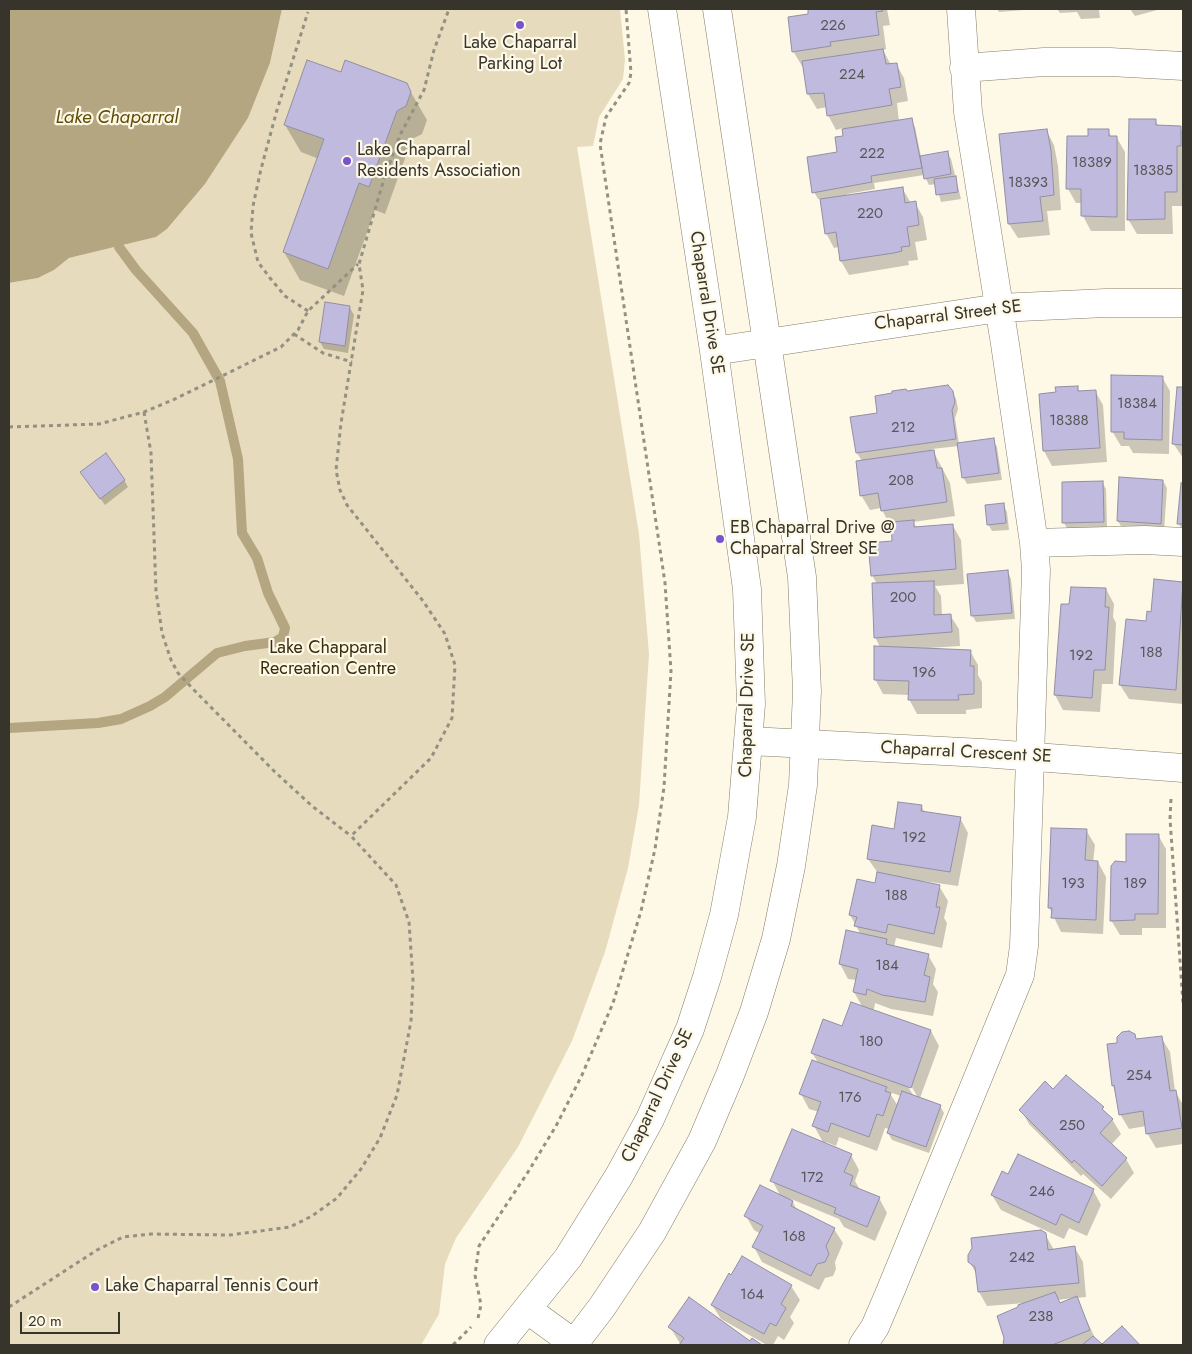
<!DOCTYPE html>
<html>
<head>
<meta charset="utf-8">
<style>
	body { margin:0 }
	#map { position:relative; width:1192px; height:1354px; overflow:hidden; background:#fef8e6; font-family:Jost,sans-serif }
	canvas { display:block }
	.frame { position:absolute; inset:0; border:10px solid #37342b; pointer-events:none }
	.scale { position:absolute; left:20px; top:1312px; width:100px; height:22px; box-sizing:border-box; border:2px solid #37342b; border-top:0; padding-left:6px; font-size:15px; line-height:18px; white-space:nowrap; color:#37342b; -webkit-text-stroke:4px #fef8e6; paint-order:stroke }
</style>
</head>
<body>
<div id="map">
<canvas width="1192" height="1354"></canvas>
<div class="frame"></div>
<div class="scale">20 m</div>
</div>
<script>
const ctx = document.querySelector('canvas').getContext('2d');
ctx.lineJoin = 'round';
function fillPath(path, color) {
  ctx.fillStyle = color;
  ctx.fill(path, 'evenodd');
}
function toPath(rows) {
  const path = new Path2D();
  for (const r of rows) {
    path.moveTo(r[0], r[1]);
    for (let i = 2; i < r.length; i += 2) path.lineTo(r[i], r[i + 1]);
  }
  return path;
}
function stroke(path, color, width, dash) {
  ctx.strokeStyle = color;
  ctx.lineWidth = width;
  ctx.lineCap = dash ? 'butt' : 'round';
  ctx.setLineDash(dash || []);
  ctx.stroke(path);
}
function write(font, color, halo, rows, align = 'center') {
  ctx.font = font + ' Jost,sans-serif';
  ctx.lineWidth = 4.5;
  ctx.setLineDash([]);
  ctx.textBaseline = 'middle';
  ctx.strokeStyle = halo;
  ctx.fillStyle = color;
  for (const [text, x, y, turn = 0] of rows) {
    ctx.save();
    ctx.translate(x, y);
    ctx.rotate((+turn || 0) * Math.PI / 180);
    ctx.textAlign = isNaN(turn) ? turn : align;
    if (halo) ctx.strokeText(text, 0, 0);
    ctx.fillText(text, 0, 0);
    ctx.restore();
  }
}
fillPath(toPath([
	[282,9,620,9,625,60,623,79,599,117,593,146,577,147,639,534,649,654,639,805,628,868,605,952,572,1041,518,1147,456,1238,445,1264,439,1314,421,1345,9,1345,9,283,38,278,54,270,69,258,156,237,167,229,205,184,248,118,270,63]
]), '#e6dbbd');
fillPath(toPath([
	[9,9,282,9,270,63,248,118,205,184,167,229,156,237,69,258,54,270,38,278,9,283]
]), '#b4a681');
fillPath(toPath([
	[809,9,887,9,890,25,883,26,886,49,883,50,891,65,896,64,904,78,908,101,897,103,899,122,911,120,915,127,921,157,947,153,951,159,961,199,941,202,936,184,929,185,924,175,874,183,875,189,847,194,847,196,902,188,911,203,915,203,923,217,927,240,915,242,918,260,908,261,909,265,849,275,841,261,839,247,834,248,826,233,821,199,818,199,814,192,838,153,845,137,843,128,836,130,828,115,827,107,817,109,808,94,804,65,802,66,793,51,810,15],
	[997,9,1024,9,1024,10,999,12],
	[1057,9,1110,9,1099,10,1100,18,1081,19,1077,12,1060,13],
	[1130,9,1161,9,1135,16],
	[341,74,406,84,427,120,422,134,412,139,385,214,375,210,344,296,300,280,284,252,319,159,301,152,285,125],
	[1155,120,1159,127,1180,127,1183,133,1183,206,1172,206,1173,234,1137,234,1128,219],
	[1046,130,1054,145,1058,166,1061,210,1047,211,1050,235,1018,238,1009,224,1000,135],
	[1108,130,1112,138,1117,138,1125,152,1125,231,1091,231,1083,216,1083,203,1076,203,1068,189,1090,138],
	[350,308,354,315,348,353,324,349,320,342],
	[1162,377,1170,391,1169,454,1133,453,1129,446,1121,446,1112,431],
	[1077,387,1080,392,1095,391,1103,405,1107,462,1052,466,1044,451,1040,395,1057,394],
	[1178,388,1183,388,1183,458,1173,443],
	[952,392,956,399,958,409,955,418,959,444,993,440,997,447,1002,480,967,484,963,477,959,446,932,449,950,483,955,516,913,522,917,528,953,526,961,540,964,584,935,586,941,596,942,615,950,615,959,629,960,646,928,648,970,651,978,665,978,675,982,682,982,708,966,710,966,714,917,714,909,699,909,695,883,694,875,679,880,647,875,637,877,584,872,575,893,542,892,525,890,525,881,508,870,510,861,495,862,461,857,453,852,418,879,414,907,393],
	[1120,478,1163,481,1167,488,1164,531,1122,528,1118,521],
	[86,479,124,480,128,487,105,505],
	[1102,482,1106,489,1107,529,1068,530,1064,523],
	[1182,484,1183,484,1183,530,1178,523],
	[1003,505,1007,512,1009,530,992,531,988,524],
	[1008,572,1011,579,1015,619,976,622,972,615],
	[1155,581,1183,583,1183,704,1129,699,1120,685,1152,613],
	[1106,589,1114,604,1113,617,1116,623,1113,684,1102,684,1100,712,1063,710,1055,695,1062,605,1070,606],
	[922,807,925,813,960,818,968,833,958,886,923,881,923,883,939,886,948,901,944,918,947,923,942,948,896,938,894,947,928,955,936,969,933,984,938,992,933,1016,891,1009,875,1003,874,1009,867,1009,931,1031,939,1046,920,1098,940,1106,944,1113,929,1153,892,1140,888,1133,889,1129,885,1128,877,1151,839,1137,836,1146,826,1142,825,1144,851,1155,859,1170,855,1181,860,1190,879,1198,887,1213,875,1241,844,1227,839,1219,791,1199,797,1210,834,1229,843,1243,835,1262,836,1269,833,1276,825,1278,819,1290,762,1262,754,1247,761,1234,754,1230,746,1216,781,1197,772,1180,824,1144,814,1126,819,1112,809,1109,801,1094,819,1064,812,1053,843,1028,863,1008,854,992,857,980,848,979,840,964,861,935,850,915,876,885,878,873,868,859],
	[909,1082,917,1096,914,1096,906,1084],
	[889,1092,901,1096,898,1106],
	[1086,830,1095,845,1093,862,1098,862,1106,877,1103,934,1061,932,1049,907],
	[1158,835,1166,849,1166,928,1142,928,1142,935,1120,935,1111,920,1128,863],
	[1134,1035,1137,1040,1161,1037,1170,1052,1175,1091,1183,1105,1183,1144,1156,1148,1147,1133,1146,1126,1129,1129,1120,1114,1113,1085,1119,1044],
	[1053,1091,1093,1099,1112,1119,1121,1134,1111,1145,1126,1159,1134,1173,1111,1199,1083,1174,1081,1176,1029,1124,1021,1110],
	[1009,1175,1093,1190,1101,1205,1087,1236,1069,1228,1064,1239,1001,1210,992,1195],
	[1045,1234,1054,1250,1075,1248,1083,1262,1086,1297,1076,1298,1096,1340,1101,1345,1004,1345,1020,1307,1025,1303,987,1306,979,1292,977,1275,969,1261],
	[1073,1298,1061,1304,1058,1300],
	[791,1286,800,1300,790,1317,794,1323,784,1340,778,1336,773,1345,767,1345,721,1319,712,1305],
	[670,1327,750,1343,752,1340,760,1345,681,1345]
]), '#0003');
stroke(toPath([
	[9,728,98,723,121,719,150,706,165,697,217,653,245,646,275,642,283,637,285,628,268,593,257,558,242,533,238,459,220,381,193,333,136,270,119,247]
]), '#b4a681', 10);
const building = toPath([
	[808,9,882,9,883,11,876,12,879,35,830,42,831,46,792,52,788,17,808,14,808,9],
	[883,49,886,64,897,63,901,87,889,89,892,105,827,116,824,93,807,94,802,61,883,49],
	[307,60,341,72,345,60,407,83,411,92,406,106,397,111,369,187,359,183,328,269,283,252,324,139,284,125,307,60],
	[912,118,922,168,871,176,872,182,812,193,807,157,837,152,835,137,843,136,842,129,912,118],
	[1129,119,1156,119,1156,125,1181,126,1181,146,1177,146,1177,192,1165,192,1165,219,1127,220,1129,119],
	[1047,129,1051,150,1054,195,1040,197,1043,221,1008,224,999,134,1047,129],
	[1088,129,1109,129,1109,136,1117,136,1117,217,1081,216,1081,189,1066,189,1067,136,1088,136,1088,129],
	[948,151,951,174,924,179,920,156,948,151],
	[956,176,958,192,936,195,934,179,956,176],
	[903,187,905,203,916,201,919,225,907,227,910,246,901,247,902,251,894,253,840,261,836,232,825,234,820,199,903,187],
	[325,302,350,306,345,346,319,342,325,302],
	[1111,375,1163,376,1162,440,1124,439,1124,432,1111,432,1111,375],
	[948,385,953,391,955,402,952,410,956,439,856,453,850,417,877,413,875,396,892,393,892,391,906,389,907,391,948,385],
	[1078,386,1078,391,1096,390,1100,448,1043,451,1039,394,1056,392,1055,387,1078,386],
	[1177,387,1183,387,1183,445,1172,444,1177,387],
	[994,438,999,473,962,478,957,443,994,438],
	[934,450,937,468,942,468,947,502,881,511,878,493,860,496,856,461,934,450],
	[106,453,125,480,100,499,80,472,106,453],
	[1119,477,1163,480,1161,524,1117,521,1119,477],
	[1103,481,1104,522,1062,523,1062,482,1103,481],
	[1181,483,1183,483,1183,524,1177,524,1181,483],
	[1004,503,1006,523,987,525,985,505,1004,503],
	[914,520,914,527,953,524,956,569,871,576,868,543,892,541,891,522,914,520],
	[1008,570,1012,613,971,616,967,574,1008,570],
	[1154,579,1183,582,1176,690,1119,685,1126,619,1146,621,1147,611,1151,612,1154,579],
	[934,581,934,615,951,614,952,632,874,638,872,583,934,581],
	[1071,587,1106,588,1105,607,1109,607,1105,670,1094,670,1092,698,1054,695,1061,604,1069,604,1071,587],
	[874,646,971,650,970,666,974,666,974,694,958,695,959,700,908,700,909,681,874,680,874,646],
	[898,802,922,805,921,811,961,817,950,872,867,859,872,825,894,829,898,802],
	[1051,828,1087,829,1085,860,1098,861,1096,920,1051,918,1052,908,1048,908,1051,828],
	[1126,834,1159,834,1158,914,1135,914,1135,920,1110,921,1111,866,1115,861,1126,862,1126,834],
	[877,872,940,885,936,907,940,907,934,934,888,924,886,933,854,926,857,917,849,915,857,879,875,883,877,872],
	[846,930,887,939,886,944,929,954,924,975,930,977,925,1002,882,995,867,989,866,995,853,992,858,969,839,964,846,930],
	[851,1002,931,1030,911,1088,811,1053,823,1019,842,1026,851,1002],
	[1129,1031,1135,1034,1136,1039,1162,1036,1170,1091,1176,1090,1182,1128,1146,1134,1143,1111,1119,1115,1114,1085,1112,1086,1107,1044,1117,1043,1117,1037,1122,1032,1129,1031],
	[812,1060,887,1087,885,1091,891,1093,883,1116,877,1114,869,1137,831,1123,828,1132,812,1126,821,1102,799,1094,812,1060],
	[1066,1075,1104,1107,1102,1109,1113,1119,1100,1133,1127,1158,1102,1186,1074,1160,1072,1163,1019,1110,1045,1081,1053,1089,1066,1075],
	[902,1091,941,1105,926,1147,887,1133,902,1091],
	[792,1129,852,1154,844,1172,853,1176,850,1185,880,1197,867,1227,834,1213,836,1208,770,1181,792,1129],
	[1018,1154,1094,1189,1079,1223,1061,1214,1056,1225,991,1195,1002,1171,1008,1174,1018,1154],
	[760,1185,793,1201,791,1206,835,1228,826,1246,829,1254,825,1262,817,1264,811,1276,752,1247,763,1226,744,1216,760,1185],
	[1041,1230,1046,1233,1048,1250,1075,1246,1079,1283,978,1292,975,1267,968,1262,968,1255,972,1248,971,1238,1041,1230],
	[742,1256,792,1285,781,1304,786,1308,776,1326,770,1323,764,1334,711,1305,729,1273,731,1275,742,1256],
	[1055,1292,1060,1303,1077,1296,1090,1330,1052,1345,1003,1345,1004,1338,997,1316,1018,1307,1018,1305,1055,1292],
	[689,1297,750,1341,752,1338,762,1345,679,1345,684,1338,668,1327,689,1297],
	[1122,1326,1140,1345,1082,1345,1093,1336,1102,1344,1122,1326]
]);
fillPath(building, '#c0badf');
stroke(building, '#928fa3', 1);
const minor = toPath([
	[964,68,1044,62,1110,62,1183,66],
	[714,351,999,308,1106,303,1183,303],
	[1034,543,1145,540,1183,542],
	[750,741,982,753,1183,768],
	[528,1310,576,1345],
	[498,1345,568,1258,619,1176,650,1119,690,1029,707,977,724,915,742,817,751,704,747,589,714,351,662,9],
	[573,1345,602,1307,652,1232,702,1141,730,1075,754,1012,776,939,791,866,803,785,807,691,802,577,717,9],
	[863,1345,875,1327,890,1292,1020,975,1024,946,1036,570,1034,543,1005,344,968,112,961,9]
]);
stroke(minor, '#847d69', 29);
stroke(toPath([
	[308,311,285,296,270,278,258,262,251,233,253,206,261,169,277,110,308,12],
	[294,334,323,353,352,362],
	[144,412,151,453,156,591,162,633,171,660,178,673,194,690,275,772,312,806,351,836],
	[9,427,99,424,144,412,175,399,281,347,298,330,308,311,358,264],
	[1171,799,1170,819,1183,1003],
	[9,1307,97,1250,123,1237,151,1234,230,1235,290,1227,312,1216,337,1198,361,1169,380,1138,397,1095,411,1021,413,980,409,922,396,885,351,836,431,758,452,718,455,665,445,634,423,601,347,505,340,490,336,470,341,423,363,290,359,264,384,179,400,135,424,90,434,50,449,9],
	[478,1318,481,1305,475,1275,479,1246,528,1172,556,1126,582,1075,613,1003,641,911,655,849,664,787,671,671,665,583,600,144,606,117,629,83,631,73,626,9],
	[453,1345,471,1327]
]), '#949082', 3, [4, 4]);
stroke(minor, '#fff', 28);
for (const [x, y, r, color] of [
	[520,25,5,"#7654cd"],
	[347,161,5,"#7654cd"],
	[720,539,5,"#7654cd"],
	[95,1287,5,"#7654cd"]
]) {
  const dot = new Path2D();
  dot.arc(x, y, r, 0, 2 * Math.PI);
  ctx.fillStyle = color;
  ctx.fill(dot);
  stroke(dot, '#fef8e6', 2);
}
write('15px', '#595658', null, [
	["226",833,26],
	["224",852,75],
	["222",872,154],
	["18389",1092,163],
	["18385",1153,171],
	["18393",1028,183],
	["220",870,214],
	["18384",1137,404],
	["18388",1069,421],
	["212",903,428],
	["208",901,481],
	["200",903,598],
	["188",1151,653],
	["192",1081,656],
	["196",924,673],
	["192",914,838],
	["193",1073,884],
	["189",1135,884],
	["188",896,896],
	["184",887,966],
	["180",871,1042],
	["254",1139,1076],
	["176",850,1098],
	["250",1072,1126],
	["172",812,1178],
	["246",1042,1192],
	["168",794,1237],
	["242",1022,1258],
	["164",752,1295],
	["238",1041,1317]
]);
write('18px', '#37342b', '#fef8e6', [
	["Lake Chaparral",520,44,"center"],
	["Parking Lot",520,65,"center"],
	["Lake Chaparral",357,151],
	["Residents Association",357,172],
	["EB Chaparral Drive @",730,529],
	["Chaparral Street SE",730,550],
	["Lake Chaparral Tennis Court",105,1287]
], 'left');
write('18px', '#37342b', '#fef8e6', [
	["Chaparral Drive SE",706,303,81],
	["Chaparral Street SE",948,316,-7],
	["Chaparral Drive SE",748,705,-89],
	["Chaparral Crescent SE",966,753,3],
	["Chaparral Drive SE",658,1096,-65]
]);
write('18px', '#382d0d', '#fef8e6', [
	["Lake Chapparal",328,649],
	["Recreation Centre",328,670]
]);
write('italic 19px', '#604c09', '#fef8e6', [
	["Lake Chaparral",117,118]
]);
</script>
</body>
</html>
